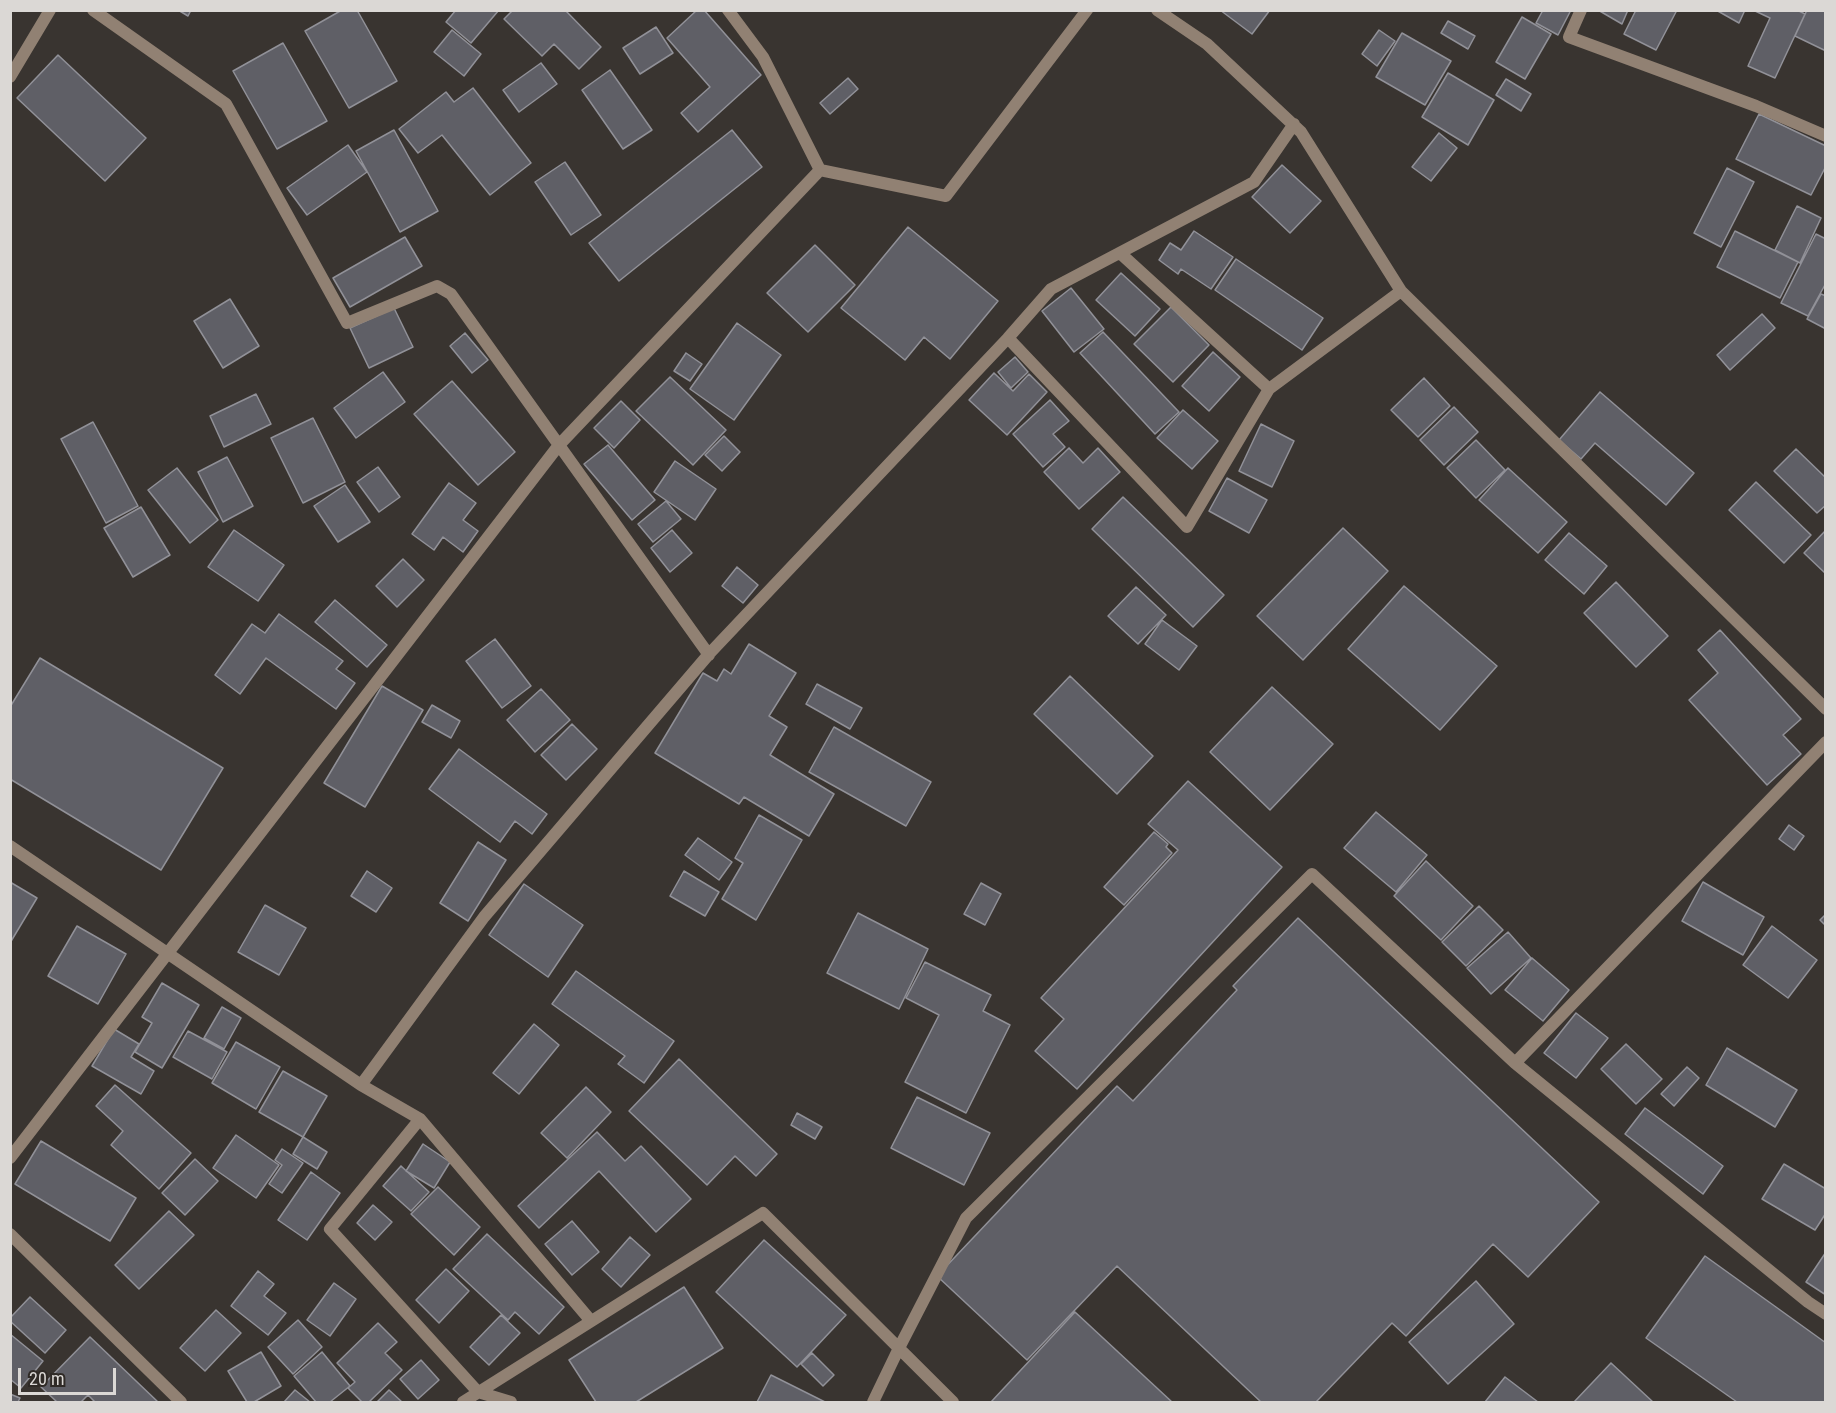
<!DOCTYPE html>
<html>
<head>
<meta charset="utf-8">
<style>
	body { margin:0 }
	#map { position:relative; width:1836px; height:1413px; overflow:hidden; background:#393430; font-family:"Roboto Condensed",sans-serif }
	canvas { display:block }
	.frame { position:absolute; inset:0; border:12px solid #dbd8d5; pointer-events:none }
	.scale { position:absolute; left:18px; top:1368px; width:98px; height:27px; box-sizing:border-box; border:3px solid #dbd8d5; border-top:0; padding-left:8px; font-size:18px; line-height:21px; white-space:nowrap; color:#dbd8d5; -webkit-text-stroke:4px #2f2a26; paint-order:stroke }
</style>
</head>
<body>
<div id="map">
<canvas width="1836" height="1413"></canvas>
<div class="frame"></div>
<div class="scale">20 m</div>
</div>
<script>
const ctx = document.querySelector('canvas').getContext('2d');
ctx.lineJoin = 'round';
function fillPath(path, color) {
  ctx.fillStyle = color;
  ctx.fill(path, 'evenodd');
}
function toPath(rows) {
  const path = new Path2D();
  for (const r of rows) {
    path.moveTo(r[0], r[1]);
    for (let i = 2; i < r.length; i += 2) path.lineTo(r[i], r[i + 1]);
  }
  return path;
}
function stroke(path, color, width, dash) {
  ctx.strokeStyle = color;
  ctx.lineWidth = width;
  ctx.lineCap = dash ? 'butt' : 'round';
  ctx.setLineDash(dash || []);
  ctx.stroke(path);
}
const building = toPath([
	[178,10,191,10,188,16,178,10],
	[342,10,357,10,397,81,349,108,305,31,342,10],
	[456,10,499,10,471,43,446,22,456,10],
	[513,10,565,10,601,47,579,69,554,44,542,56,504,19,513,10],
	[697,10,704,10,761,75,698,132,681,113,710,87,667,38,697,10],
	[1220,10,1270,10,1252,34,1220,10],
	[1543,10,1571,10,1558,35,1536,23,1543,10],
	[1598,10,1628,10,1622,24,1598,10],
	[1636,10,1677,10,1656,50,1624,34,1636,10],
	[1716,10,1745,10,1739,23,1716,10],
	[1753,10,1797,10,1805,14,1775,78,1748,66,1770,18,1753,10],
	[1807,10,1826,10,1826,51,1795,36,1807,10],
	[1522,17,1551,34,1525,79,1496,62,1522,17],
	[1448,21,1475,36,1468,49,1441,33,1448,21],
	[656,27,673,53,640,74,623,48,656,27],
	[452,30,481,54,464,76,434,52,452,30],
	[1379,30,1395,41,1377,66,1362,54,1379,30],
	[1402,33,1451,61,1425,105,1376,77,1402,33],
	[283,43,327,121,277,149,233,71,283,43],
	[58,55,146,138,105,181,17,98,58,55],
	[541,63,557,84,519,112,503,90,541,63],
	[610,70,652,130,623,149,582,90,610,70],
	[1448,73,1494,100,1468,145,1422,117,1448,73],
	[848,78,858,89,830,114,820,103,848,78],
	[1506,79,1531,94,1521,111,1496,95,1506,79],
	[473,88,531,163,490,195,442,135,418,153,399,129,446,92,454,102,473,88],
	[1759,114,1826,146,1826,166,1811,195,1736,159,1759,114],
	[394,130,438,211,400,232,356,151,394,130],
	[732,130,762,167,619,281,589,243,732,130],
	[1439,133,1457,148,1431,181,1412,167,1439,133],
	[348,145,367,172,307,215,287,188,348,145],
	[565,162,601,215,571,235,535,182,565,162],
	[1282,165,1321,201,1290,233,1252,197,1282,165],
	[1727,168,1754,182,1721,247,1694,233,1727,168],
	[1797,206,1821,218,1800,263,1775,250,1797,206],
	[908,227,998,301,950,359,924,337,905,360,841,308,908,227],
	[1194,231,1233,257,1211,289,1181,269,1178,274,1159,260,1170,243,1181,250,1194,231],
	[1735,231,1798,262,1780,298,1717,267,1735,231],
	[1816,234,1826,239,1826,283,1808,316,1781,303,1816,234],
	[405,237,422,266,350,307,333,278,405,237],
	[815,245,855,285,808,332,767,293,815,245],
	[1236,259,1323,318,1302,350,1215,290,1236,259],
	[1121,273,1160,309,1135,336,1096,300,1121,273],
	[1071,288,1104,329,1074,352,1042,311,1071,288],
	[1821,294,1826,296,1826,329,1807,319,1821,294],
	[230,299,259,346,223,368,194,321,230,299],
	[1171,307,1209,345,1173,382,1134,344,1171,307],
	[394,308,413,347,369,368,350,328,394,308],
	[1762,314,1775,328,1730,370,1717,355,1762,314],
	[737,323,781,355,734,420,690,389,737,323],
	[1103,332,1179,412,1155,434,1080,353,1103,332],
	[465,333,488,360,472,373,450,346,465,333],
	[1213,352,1240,377,1209,411,1182,386,1213,352],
	[686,353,702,364,690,381,674,371,686,353],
	[1015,357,1028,372,1011,388,998,372,1015,357],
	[383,372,405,402,356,438,334,408,383,372],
	[994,373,1013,391,1029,374,1047,392,1007,435,969,400,994,373],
	[670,377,726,430,693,465,636,411,670,377],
	[1424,378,1450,406,1418,437,1391,410,1424,378],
	[452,381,515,452,478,485,414,414,452,381],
	[1600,392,1694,473,1666,505,1595,443,1581,459,1559,440,1600,392],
	[256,394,271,424,224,447,210,416,256,394],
	[1050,400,1069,421,1053,434,1065,447,1043,467,1013,434,1050,400],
	[621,401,640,420,614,448,594,428,621,401],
	[1454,407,1478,432,1444,465,1420,440,1454,407],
	[1183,410,1218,441,1192,469,1157,438,1183,410],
	[313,418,345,482,303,503,271,438,313,418],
	[93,422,138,506,106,523,61,439,93,422],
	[1261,424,1294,441,1272,487,1239,471,1261,424],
	[724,436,740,452,722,471,705,455,724,436],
	[1476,440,1505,470,1476,498,1447,468,1476,440],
	[608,445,655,500,632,520,584,464,608,445],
	[1069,448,1083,463,1098,448,1120,472,1079,509,1044,472,1069,448],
	[1796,449,1826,478,1826,505,1817,513,1774,471,1796,449],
	[227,457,253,506,223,522,198,472,227,457],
	[675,461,716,489,695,520,654,492,675,461],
	[378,467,400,497,379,512,357,482,378,467],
	[177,468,218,520,190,543,148,490,177,468],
	[1508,468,1567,522,1538,553,1479,500,1508,468],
	[1227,478,1267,500,1249,533,1209,511,1227,478],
	[1756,482,1811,535,1784,563,1729,510,1756,482],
	[449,483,476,503,463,520,478,531,463,552,443,537,434,550,412,534,449,483],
	[345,485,370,522,338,542,314,506,345,485],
	[1123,497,1224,595,1193,627,1092,529,1123,497],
	[666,501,681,519,653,542,638,524,666,501],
	[141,507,170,555,133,577,104,528,141,507],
	[1343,528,1388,571,1303,660,1257,616,1343,528],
	[234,530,284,565,258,601,208,567,234,530],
	[672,530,692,553,670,572,651,548,672,530],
	[1826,530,1826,574,1804,553,1826,530],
	[1569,533,1607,566,1584,594,1545,560,1569,533],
	[403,559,424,580,397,607,376,586,403,559],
	[737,567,758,585,743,603,722,586,737,567],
	[1616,582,1668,636,1636,667,1584,613,1616,582],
	[1404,586,1497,666,1440,730,1348,649,1404,586],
	[1136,587,1166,615,1138,644,1108,616,1136,587],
	[335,600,387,645,367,667,315,622,335,600],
	[279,614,343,661,336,669,355,683,336,709,266,658,240,694,215,675,252,624,265,633,279,614],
	[1162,620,1197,646,1179,670,1145,644,1162,620],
	[1720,630,1801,719,1783,735,1801,754,1767,785,1689,700,1718,673,1698,650,1720,630],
	[495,639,531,686,502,708,466,661,495,639],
	[749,644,796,673,769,716,787,727,770,755,834,794,809,836,744,797,739,804,655,753,703,673,717,681,724,669,731,674,749,644],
	[40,658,223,768,161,870,10,779,10,707,40,658],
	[1070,676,1153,756,1117,794,1034,714,1070,676],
	[817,684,862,708,850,729,806,704,817,684],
	[382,686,423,710,365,807,324,783,382,686],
	[1272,687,1333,744,1270,810,1210,752,1272,687],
	[541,689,570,720,535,752,507,720,541,689],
	[432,705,460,721,451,738,422,722,432,705],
	[572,724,597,749,566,780,541,755,572,724],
	[834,727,931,782,906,826,809,772,834,727],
	[459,749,547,814,532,834,515,821,500,842,429,789,459,749],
	[1188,781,1282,867,1077,1089,1035,1051,1064,1019,1041,998,1178,850,1148,824,1188,781],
	[1376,812,1427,855,1396,892,1344,848,1376,812],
	[759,815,802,840,756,920,722,899,743,863,735,858,759,815],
	[1789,825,1804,836,1794,850,1779,839,1789,825],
	[1154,832,1168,844,1166,847,1172,853,1124,905,1104,887,1154,832],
	[698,838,732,862,719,880,685,855,698,838],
	[478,842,506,860,468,921,440,903,478,842],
	[1426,861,1473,906,1441,940,1394,896,1426,861],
	[367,871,392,888,376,912,351,896,367,871],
	[684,871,719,892,705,916,670,896,684,871],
	[10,882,37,898,10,943,10,882],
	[1703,882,1764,917,1743,955,1682,921,1703,882],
	[981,883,1001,894,985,925,964,914,981,883],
	[524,884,583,925,548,977,489,935,524,884],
	[265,905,306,928,279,975,238,952,265,905],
	[1479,906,1503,930,1466,966,1442,942,1479,906],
	[858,913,928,949,899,1009,827,973,858,913],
	[1826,914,1826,926,1820,920,1826,914],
	[1298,918,1599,1202,1528,1277,1493,1244,1406,1336,1392,1323,1316,1402,1261,1402,1117,1266,1027,1360,937,1276,1117,1086,1133,1101,1237,990,1233,986,1298,918],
	[77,926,126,954,98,1004,48,976,77,926],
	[1772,926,1817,960,1788,998,1743,965,1772,926],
	[1508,932,1531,958,1491,994,1467,968,1508,932],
	[1532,958,1569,990,1543,1021,1505,990,1532,958],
	[925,962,991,995,983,1011,1010,1025,966,1113,905,1082,939,1015,906,998,925,962],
	[576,971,674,1041,644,1083,618,1064,625,1056,552,1004,576,971],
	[162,983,199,1005,162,1068,135,1052,152,1023,142,1017,162,983],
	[222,1007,241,1018,224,1049,204,1038,222,1007],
	[1576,1013,1608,1038,1576,1078,1544,1053,1576,1013],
	[534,1024,559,1045,519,1094,493,1073,534,1024],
	[114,1029,139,1044,131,1057,154,1071,141,1094,92,1066,114,1029],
	[188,1031,227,1052,212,1079,173,1057,188,1031],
	[236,1042,280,1067,256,1109,212,1083,236,1042],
	[1626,1044,1662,1079,1636,1104,1601,1069,1626,1044],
	[1727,1048,1797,1090,1775,1127,1706,1085,1727,1048],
	[679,1059,777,1154,756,1176,735,1156,707,1185,629,1111,679,1059],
	[1687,1067,1699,1078,1674,1106,1661,1094,1687,1067],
	[283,1071,327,1096,303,1137,259,1112,283,1071],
	[115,1085,191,1153,159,1189,111,1145,123,1131,96,1106,115,1085],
	[586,1087,611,1112,567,1158,541,1133,586,1087],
	[917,1097,990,1133,964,1185,891,1148,917,1097],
	[1645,1108,1723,1166,1703,1194,1625,1134,1645,1108],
	[797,1113,822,1127,815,1139,791,1125,797,1113],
	[597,1132,625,1161,641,1146,691,1199,656,1232,599,1171,539,1228,518,1206,597,1132],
	[236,1135,279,1165,256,1198,213,1168,236,1135],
	[303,1137,327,1152,317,1169,293,1154,303,1137],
	[41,1141,136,1198,110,1241,15,1184,41,1141],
	[423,1144,450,1162,434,1188,406,1171,423,1144],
	[282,1149,303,1163,282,1193,269,1184,282,1165,275,1160,282,1149],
	[195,1159,218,1181,185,1215,162,1193,195,1159],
	[1784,1164,1826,1189,1826,1213,1815,1230,1762,1199,1784,1164],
	[401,1166,429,1192,411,1211,383,1186,401,1166],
	[311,1172,340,1193,307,1240,278,1220,311,1172],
	[438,1187,480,1227,454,1255,411,1214,438,1187],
	[373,1205,392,1222,375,1240,357,1223,373,1205],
	[169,1211,194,1235,139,1289,115,1265,169,1211],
	[572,1221,599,1252,572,1275,545,1244,572,1221],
	[487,1234,564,1307,539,1334,515,1312,508,1320,453,1269,487,1234],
	[630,1237,650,1255,621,1287,602,1269,630,1237],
	[764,1240,846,1315,797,1367,716,1292,764,1240],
	[1826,1252,1826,1295,1806,1282,1826,1252],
	[1705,1256,1826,1343,1826,1402,1737,1402,1646,1338,1705,1256],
	[446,1269,469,1291,439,1323,416,1300,446,1269],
	[258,1271,274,1284,264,1296,286,1313,268,1335,231,1306,258,1271],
	[1476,1281,1514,1324,1448,1384,1409,1342,1476,1281],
	[334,1283,356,1299,330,1336,307,1320,334,1283],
	[684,1287,723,1348,636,1402,596,1402,569,1360,684,1287],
	[30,1297,66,1330,45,1353,10,1321,10,1318,30,1297],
	[216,1310,241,1333,205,1371,180,1348,216,1310],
	[1075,1312,1172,1402,991,1402,1075,1312],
	[501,1315,520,1333,489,1365,470,1347,501,1315],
	[298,1320,322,1347,293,1374,268,1347,298,1320],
	[378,1323,397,1342,385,1353,402,1370,369,1402,362,1402,348,1388,355,1382,337,1363,378,1323],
	[10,1334,43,1361,21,1388,10,1379,10,1334],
	[90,1337,158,1402,95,1402,88,1395,81,1402,57,1402,41,1387,90,1337],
	[261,1352,281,1386,254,1402,247,1402,228,1371,261,1352],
	[322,1352,350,1386,330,1402,316,1402,294,1376,322,1352],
	[812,1353,834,1375,823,1386,801,1364,812,1353],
	[421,1360,439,1380,418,1399,400,1379,421,1360],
	[1611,1363,1653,1402,1574,1402,1611,1363],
	[771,1375,825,1402,757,1402,771,1375],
	[1505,1377,1538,1402,1485,1402,1505,1377],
	[295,1390,310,1402,284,1402,295,1390],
	[389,1390,402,1402,377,1402,389,1390],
	[10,1394,20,1398,18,1402,10,1402,10,1394]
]);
fillPath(building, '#5f5f66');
stroke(building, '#919198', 1.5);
stroke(toPath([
	[93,10,226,104,347,323,437,286,451,294,709,655],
	[728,10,763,57,820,170],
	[1157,10,1207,44,1301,132,1401,291,1826,709],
	[1581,10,1569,37,1756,106,1826,136],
	[10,77,50,10],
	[1294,124,1254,182,1051,289,1008,338,1187,527,1269,389,1401,291],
	[1120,253,1269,389],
	[10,846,361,1085,420,1119,591,1321],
	[1515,1063,1826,742],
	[361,1085,484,917,709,654,1008,338],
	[420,1119,330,1229,478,1392,511,1402],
	[10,1158,559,445,820,170,946,196,1087,10],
	[10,1234,181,1402],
	[463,1402,763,1213,953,1402],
	[873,1402,899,1348,966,1218,1312,874,1515,1063,1808,1302,1826,1314]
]), '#918173', 12);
</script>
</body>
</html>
